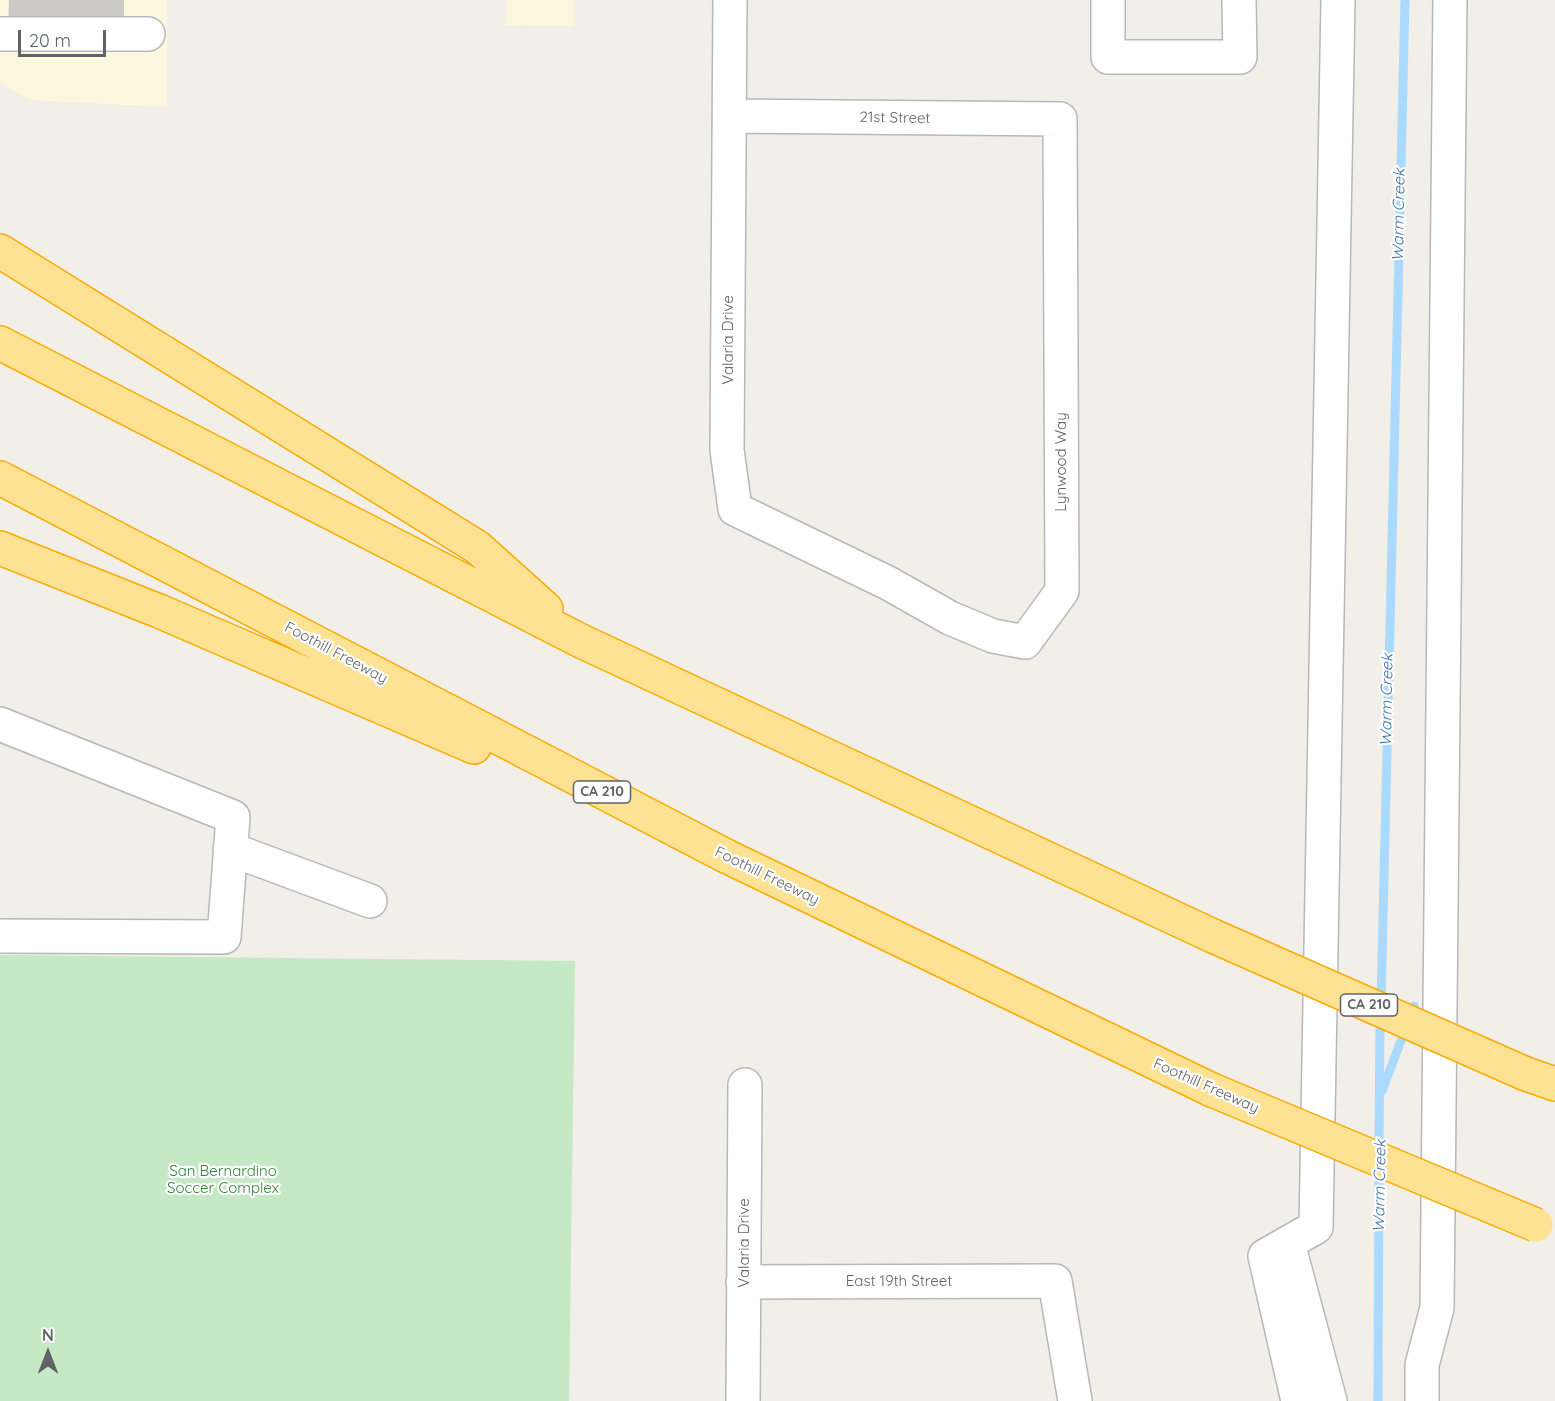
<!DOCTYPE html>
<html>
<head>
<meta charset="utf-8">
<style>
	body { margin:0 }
	#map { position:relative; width:1555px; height:1401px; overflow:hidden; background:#f1efe8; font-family:Quicksand,sans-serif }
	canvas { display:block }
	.north { position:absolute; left:18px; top:1323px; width:60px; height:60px; -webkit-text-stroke:4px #fff; paint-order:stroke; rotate:0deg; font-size:16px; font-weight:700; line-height:24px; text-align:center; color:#5f6368 }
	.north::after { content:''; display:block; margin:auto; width:21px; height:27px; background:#5f6368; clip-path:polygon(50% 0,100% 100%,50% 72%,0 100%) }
	.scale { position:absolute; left:18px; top:30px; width:88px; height:27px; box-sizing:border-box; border:3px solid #5f6368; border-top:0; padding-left:8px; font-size:18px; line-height:21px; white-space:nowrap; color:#5f6368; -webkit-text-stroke:4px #fff; paint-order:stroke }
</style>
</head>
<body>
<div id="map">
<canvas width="1555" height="1401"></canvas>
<div class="north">N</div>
<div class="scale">20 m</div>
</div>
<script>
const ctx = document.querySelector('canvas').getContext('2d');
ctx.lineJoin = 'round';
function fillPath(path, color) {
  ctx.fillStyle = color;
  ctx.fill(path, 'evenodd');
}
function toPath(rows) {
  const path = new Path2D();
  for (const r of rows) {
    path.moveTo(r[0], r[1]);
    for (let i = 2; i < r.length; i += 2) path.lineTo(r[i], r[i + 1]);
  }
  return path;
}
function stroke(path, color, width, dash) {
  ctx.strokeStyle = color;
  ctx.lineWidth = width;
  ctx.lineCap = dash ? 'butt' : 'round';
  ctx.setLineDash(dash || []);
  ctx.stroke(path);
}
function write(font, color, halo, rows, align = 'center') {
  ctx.font = font + ' Quicksand,sans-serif';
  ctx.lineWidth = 4.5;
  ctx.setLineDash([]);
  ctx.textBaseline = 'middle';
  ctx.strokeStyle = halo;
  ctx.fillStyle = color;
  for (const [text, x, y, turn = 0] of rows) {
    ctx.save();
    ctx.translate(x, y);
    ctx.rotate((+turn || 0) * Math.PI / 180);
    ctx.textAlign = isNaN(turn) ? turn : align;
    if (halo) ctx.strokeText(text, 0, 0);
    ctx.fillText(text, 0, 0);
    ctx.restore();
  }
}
fillPath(toPath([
	[0,0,167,0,167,107,30,100,0,83],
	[506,0,574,0,574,26,506,25]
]), '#fef7e0');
fillPath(toPath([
	[0,955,575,961,569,1401,0,1401]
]), '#c5e8c5');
stroke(toPath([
	[1381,1002,1405,0],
	[1382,1091,1414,1006],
	[1379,1152,1380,1016],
	[1378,1401,1379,1166]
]), '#aadaff', 9);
fillPath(toPath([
	[9,0,124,0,124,29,8,28]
]), '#cccac5');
const minor = toPath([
	[730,0,727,450,735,509,888,583,950,618,993,636,1025,642,1062,591,1060,119,730,116],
	[1108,0,1108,57,1240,57,1239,0],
	[0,34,148,34],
	[0,724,233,817,224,937,0,936],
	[230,849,370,901],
	[1288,1243,1330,1401],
	[743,1282,1055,1281,1075,1401],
	[743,1401,745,1085],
	[1298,1401,1265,1256,1316,1227,1338,0],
	[1422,1401,1422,1365,1437,1308,1450,0]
]);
const highway = toPath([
	[0,251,477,547,546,609],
	[0,343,581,641,1213,936],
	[0,478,726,856,1212,1090],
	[0,548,159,611,474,747],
	[1526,1074,1555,1084]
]);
stroke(minor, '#b5b8bc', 36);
stroke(highway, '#f9ab00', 36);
stroke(minor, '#fff', 33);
stroke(highway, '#fde293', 33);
const highwayBridge = toPath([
	[1213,936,1526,1074],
	[1212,1090,1536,1225]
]);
stroke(highwayBridge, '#f9ab00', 36, []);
stroke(highwayBridge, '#fde293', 33);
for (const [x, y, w] of [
	[602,792,57],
	[1369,1005,57]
]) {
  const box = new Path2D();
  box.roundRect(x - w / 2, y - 11, w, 22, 4.5);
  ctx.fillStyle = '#fff';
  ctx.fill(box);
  stroke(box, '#5f6368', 1.5);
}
write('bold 14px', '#5f6368', null, [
	["CA 210",602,792],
	["CA 210",1369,1005]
]);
write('15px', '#5f6368', '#fff', [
	["21st Street",895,118,1],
	["Valaria Drive",728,340,-90],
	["Lynwood Way",1061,462,-90],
	["Foothill Freeway",336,653,28],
	["Foothill Freeway",767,876,26],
	["Foothill Freeway",1206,1086,24],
	["Valaria Drive",744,1243,-90],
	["East 19th Street",899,1281]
]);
write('15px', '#348238', '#fff', [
	["San Bernardino",223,1171],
	["Soccer Complex",223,1188]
]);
write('italic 16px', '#4174aa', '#fff', [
	["Warm Creek",1399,215,-89],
	["Warm Creek",1387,700,-89],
	["Warm Creek",1380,1186,-89]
]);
</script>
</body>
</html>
